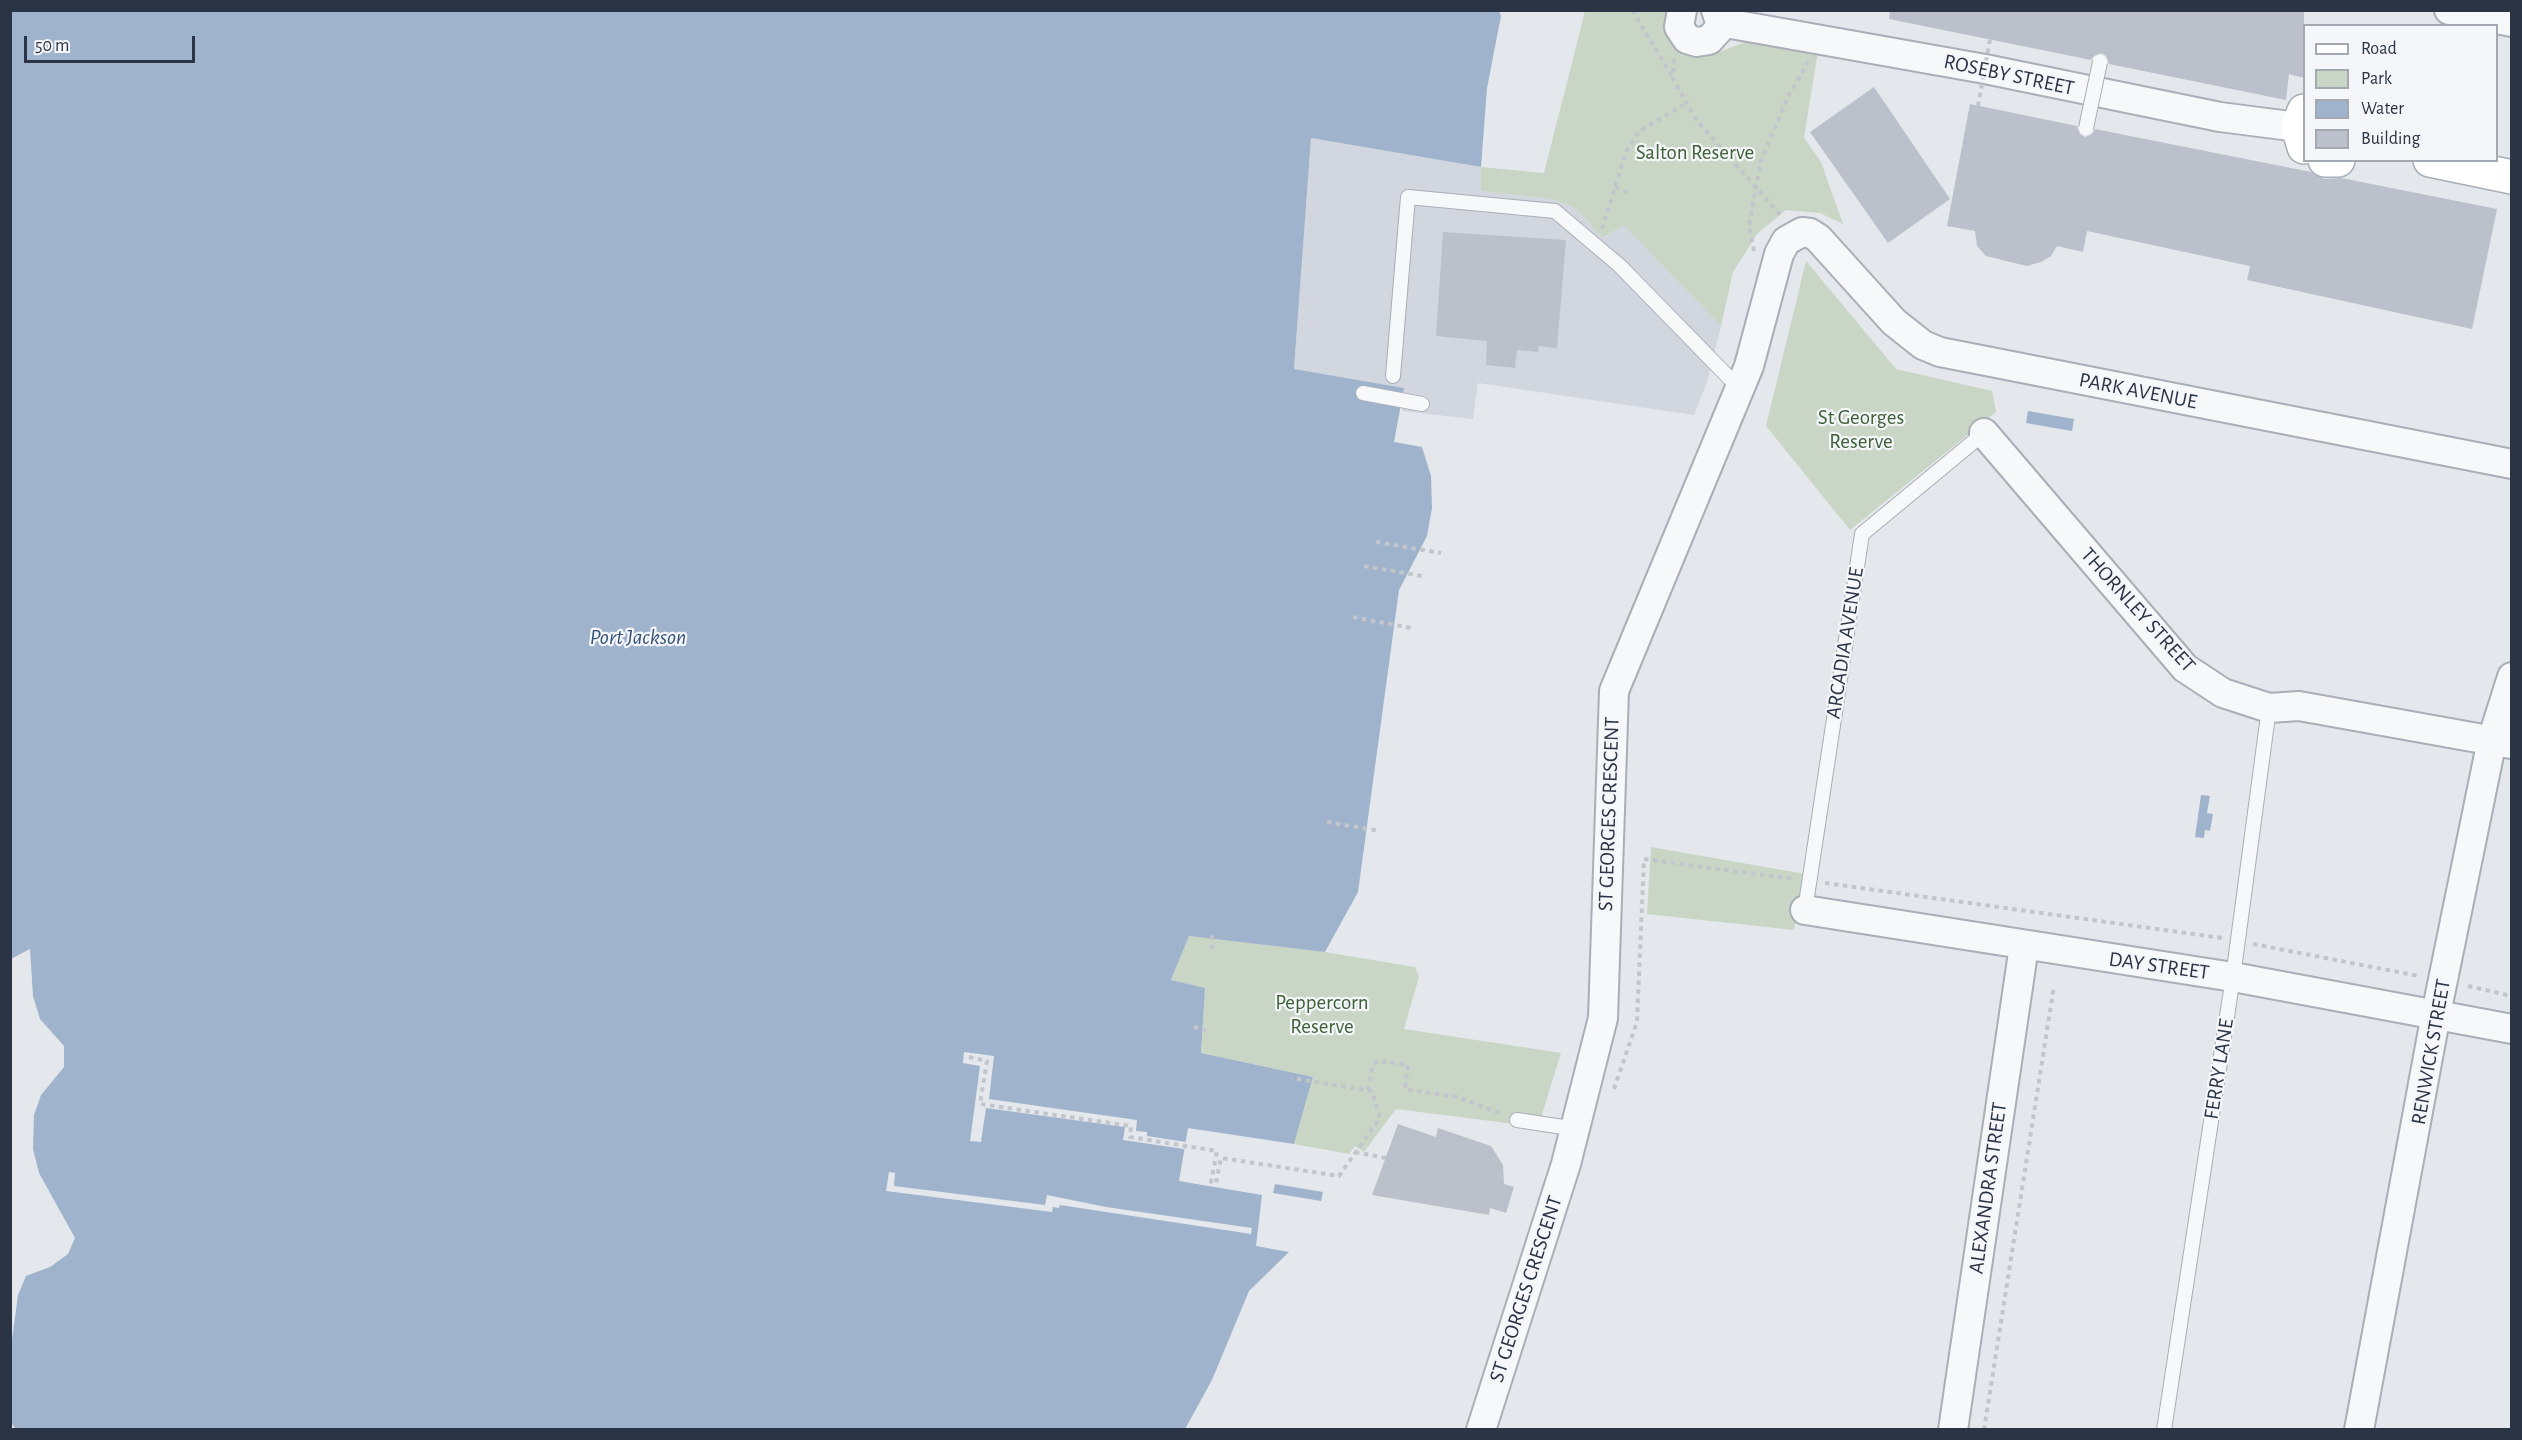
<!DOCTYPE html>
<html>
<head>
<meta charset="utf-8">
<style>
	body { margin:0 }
	#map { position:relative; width:2522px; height:1440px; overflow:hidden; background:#e4e7ec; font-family:"Alegreya Sans",sans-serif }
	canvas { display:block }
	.frame { position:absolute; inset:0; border:12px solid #2b3445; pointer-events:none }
	.legend { position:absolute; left:2303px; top:24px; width:195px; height:138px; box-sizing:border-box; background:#f4f6f9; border:2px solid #a4a8b1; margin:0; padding:8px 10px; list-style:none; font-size:18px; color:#2b3445 }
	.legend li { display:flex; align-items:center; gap:12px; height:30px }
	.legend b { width:30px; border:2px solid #a4a8b1 }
	.scale { position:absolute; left:24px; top:36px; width:171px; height:27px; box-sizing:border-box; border:3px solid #2b3445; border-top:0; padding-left:8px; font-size:18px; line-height:21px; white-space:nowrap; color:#2b3445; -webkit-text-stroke:4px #f4f6f9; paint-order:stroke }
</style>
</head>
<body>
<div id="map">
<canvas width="2522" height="1440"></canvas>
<div class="frame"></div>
<ul class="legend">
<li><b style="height:8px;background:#fff"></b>Road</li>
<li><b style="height:16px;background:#c9d6c5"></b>Park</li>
<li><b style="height:16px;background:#9fb4cc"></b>Water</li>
<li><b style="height:16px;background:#bbc0ca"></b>Building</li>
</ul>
<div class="scale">50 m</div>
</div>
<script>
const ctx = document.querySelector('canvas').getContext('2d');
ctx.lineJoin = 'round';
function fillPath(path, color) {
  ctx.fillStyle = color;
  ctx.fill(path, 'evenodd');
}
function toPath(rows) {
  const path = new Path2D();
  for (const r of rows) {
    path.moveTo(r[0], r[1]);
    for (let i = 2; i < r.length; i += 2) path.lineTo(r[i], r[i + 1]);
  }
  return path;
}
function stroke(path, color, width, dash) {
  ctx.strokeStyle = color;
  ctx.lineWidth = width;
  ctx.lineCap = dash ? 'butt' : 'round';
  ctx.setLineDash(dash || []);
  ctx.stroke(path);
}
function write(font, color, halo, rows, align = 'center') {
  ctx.font = font + ' "Alegreya Sans",sans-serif';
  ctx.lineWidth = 4.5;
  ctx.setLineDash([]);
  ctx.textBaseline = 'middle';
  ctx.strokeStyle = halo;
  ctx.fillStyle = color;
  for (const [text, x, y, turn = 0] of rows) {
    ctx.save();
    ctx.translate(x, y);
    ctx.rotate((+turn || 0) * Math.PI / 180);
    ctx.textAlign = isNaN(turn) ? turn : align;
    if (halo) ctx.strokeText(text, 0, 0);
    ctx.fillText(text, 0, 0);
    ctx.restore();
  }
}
fillPath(toPath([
	[1311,138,1481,167,1481,191,1552,199,1577,209,1602,238,1624,224,1721,326,1707,382,1694,415,1478,383,1473,419,1402,411,1403,388,1294,369]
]), '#d2d6de');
fillPath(toPath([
	[1585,11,1668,11,1690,52,1717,53,1753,39,1818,51,1804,138,1821,162,1843,224,1820,213,1786,210,1757,234,1733,272,1721,326,1624,225,1602,238,1577,209,1552,199,1481,191,1481,167,1544,173],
	[1806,261,1896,369,1992,391,1996,412,1850,530,1766,426],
	[1651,847,1805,874,1794,930,1647,914],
	[1189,936,1325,952,1415,967,1419,977,1404,1029,1561,1053,1538,1127,1396,1109,1364,1152,1355,1146,1349,1154,1294,1144,1313,1077,1201,1053,1205,989,1171,980]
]), '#c9d6c5');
fillPath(toPath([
	[11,11,1499,11,1501,16,1487,88,1481,167,1311,138,1294,369,1404,388,1394,442,1422,447,1431,476,1432,508,1427,536,1399,590,1358,892,1325,952,1189,936,1171,980,1205,988,1201,1053,1313,1077,1294,1144,1188,1128,1179,1181,1262,1195,1256,1246,1289,1252,1249,1291,1212,1380,1185,1429,16,1430,11,1422,11,1347,18,1295,26,1276,50,1267,68,1254,75,1238,39,1173,33,1149,34,1115,41,1095,64,1067,64,1046,40,1019,33,996,30,949,11,959],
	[2028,411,2074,419,2072,431,2026,423],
	[2201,795,2210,796,2207,813,2213,814,2210,831,2205,830,2204,838,2195,837],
	[1275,1184,1323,1192,1321,1201,1273,1193]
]), '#9fb4cc');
fillPath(toPath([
	[964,1052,994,1056,989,1099,1137,1120,1136,1131,1147,1132,1147,1136,1186,1142,1184,1149,1123,1140,1125,1127,986,1108,981,1142,970,1141,980,1066,963,1063],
	[889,1172,895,1173,894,1186,1045,1205,1047,1195,1106,1207,1252,1228,1251,1234,1060,1205,1059,1208,1053,1207,1052,1212,886,1191]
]), '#e4e7ec');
fillPath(toPath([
	[1890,10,2304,10,2304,78,2289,74,2286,100,2109,64,2106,56,2101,53,2094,56,2091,60,1889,19],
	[1874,87,1950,199,1888,243,1810,132],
	[1970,104,2077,126,2080,134,2085,137,2092,134,2095,129,2311,172,2324,179,2341,178,2497,209,2472,329,2247,280,2250,266,2087,231,2083,252,2057,246,2051,256,2041,262,2027,266,1986,256,1977,246,1975,231,1947,226],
	[1443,232,1566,240,1557,348,1539,346,1538,352,1517,350,1515,368,1486,365,1487,341,1436,336],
	[1398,1124,1436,1137,1438,1128,1491,1146,1503,1165,1504,1184,1514,1187,1506,1213,1490,1208,1489,1215,1372,1195]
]), '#bbc0ca');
const lane = toPath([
	[1393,376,1408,197,1555,211,1620,266,1740,389],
	[1363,393,1422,404],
	[1805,910,1862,534,1984,433],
	[1517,1120,1576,1129],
	[2164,1430,2233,977,2269,708]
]);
const street = toPath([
	[1682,10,1679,27,1687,39,1697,42,1709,40,1719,29,1720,22,1716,10],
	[2449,10,2512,22],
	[1720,22,1985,69,2220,117,2298,127],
	[1984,433,2185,668,2223,693,2269,708,2299,706,2511,744],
	[1805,910,2233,977,2512,1029],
	[1481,1430,1566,1164,1603,1018,1614,691,1749,366,1779,254,1786,241,1802,232,1810,233,1818,238,1894,322,1923,345,1940,352,2512,464],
	[1953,1430,2024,946],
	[2359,1430,2436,1014,2492,740,2512,677]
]);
const secondary = toPath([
	[2304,111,2298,127,2304,147],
	[2325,160,2338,160],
	[2430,160,2512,177]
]);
stroke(lane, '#a9aeb7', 16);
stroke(street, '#a9aeb7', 32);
stroke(secondary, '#a9aeb7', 36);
stroke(toPath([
	[1632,10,1673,78],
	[1674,59,1673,79,1697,121,1782,217],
	[1615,187,1628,193],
	[1602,229,1626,152,1638,132,1687,103],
	[1754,251,1749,226,1761,160,1788,97,1808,62],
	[1376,542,1441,553],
	[1364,566,1422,576],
	[1353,617,1411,628],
	[1327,822,1380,831],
	[1825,883,2222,938],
	[2253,944,2419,976],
	[1212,949,1212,935],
	[2468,986,2512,996],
	[1194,1027,1206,1030],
	[969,1057,987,1061,980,1104,1131,1126,1130,1137,1217,1151,1211,1182,1216,1183,1221,1158,1339,1176,1380,1118,1372,1091,1292,1078],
	[1614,1089,1637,1022,1644,859,1794,879],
	[1368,1090,1373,1064,1378,1061,1408,1065,1405,1089,1457,1097,1502,1114],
	[1355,1152,1386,1158],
	[1984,1430,2054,986]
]), '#c2c5cb', 4, [4.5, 4.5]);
stroke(lane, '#f7f8fa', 14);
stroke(street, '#f7f8fa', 28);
stroke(secondary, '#fff', 33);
const laneBridge = toPath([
	[2086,128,2100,62]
]);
stroke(laneBridge, '#a9aeb7', 16, []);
stroke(toPath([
	[1978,106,1990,39]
]), '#c2c5cb', 4, [4.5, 4.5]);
stroke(laneBridge, '#f7f8fa', 14);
write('21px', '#2b3445', '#f4f6f9', [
	["ROSEBY STREET",2009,75,12],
	["PARK AVENUE",2138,391,11],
	["THORNLEY STREET",2138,610,48],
	["ARCADIA AVENUE",1845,643,-81],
	["ST GEORGES CRESCENT",1609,814,-88],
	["DAY STREET",2159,966,8],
	["RENWICK STREET",2431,1052,-80],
	["FERRY LANE",2219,1069,-81],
	["ALEXANDRA STREET",1988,1188,-82],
	["ST GEORGES CRESCENT",1526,1289,-72]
]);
write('21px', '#3f6138', '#f4f6f9', [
	["Salton Reserve",1695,153],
	["St Georges",1861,418],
	["Reserve",1861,442],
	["Peppercorn",1322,1003],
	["Reserve",1322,1027]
]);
write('italic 22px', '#34527a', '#f4f6f9', [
	["Port Jackson",638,637]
]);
</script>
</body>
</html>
